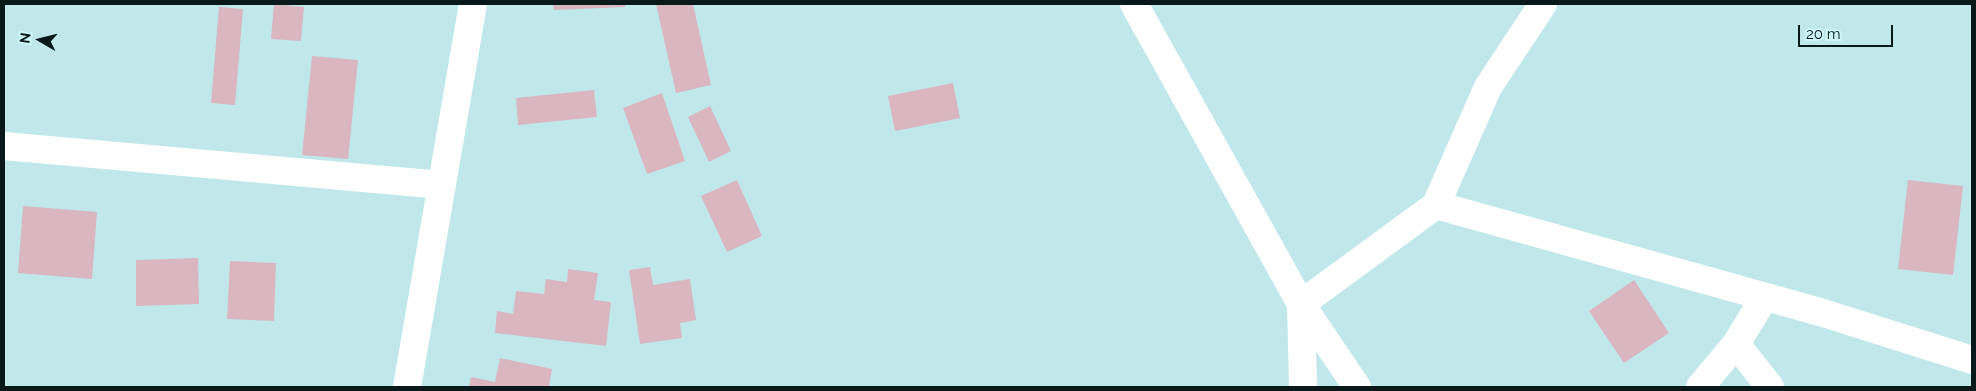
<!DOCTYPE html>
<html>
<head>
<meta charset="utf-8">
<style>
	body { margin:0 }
	#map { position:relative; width:1976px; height:391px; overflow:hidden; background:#c0e8eb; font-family:Raleway,sans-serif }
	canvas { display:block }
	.frame { position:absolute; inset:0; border:5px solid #091919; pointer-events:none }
	.north { position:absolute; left:15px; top:15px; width:50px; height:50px; -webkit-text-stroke:4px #cdf6f8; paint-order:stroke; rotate:278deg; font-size:14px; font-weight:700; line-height:20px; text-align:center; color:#091919 }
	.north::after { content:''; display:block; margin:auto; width:18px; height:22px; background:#091919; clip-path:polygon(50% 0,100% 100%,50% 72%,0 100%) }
	.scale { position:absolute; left:1798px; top:25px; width:95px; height:22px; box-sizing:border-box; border:2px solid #091919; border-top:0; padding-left:6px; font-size:15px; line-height:18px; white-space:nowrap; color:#091919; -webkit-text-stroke:4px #cdf6f8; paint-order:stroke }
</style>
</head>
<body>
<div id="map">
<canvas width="1976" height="391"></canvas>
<div class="frame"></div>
<div class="north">N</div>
<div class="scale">20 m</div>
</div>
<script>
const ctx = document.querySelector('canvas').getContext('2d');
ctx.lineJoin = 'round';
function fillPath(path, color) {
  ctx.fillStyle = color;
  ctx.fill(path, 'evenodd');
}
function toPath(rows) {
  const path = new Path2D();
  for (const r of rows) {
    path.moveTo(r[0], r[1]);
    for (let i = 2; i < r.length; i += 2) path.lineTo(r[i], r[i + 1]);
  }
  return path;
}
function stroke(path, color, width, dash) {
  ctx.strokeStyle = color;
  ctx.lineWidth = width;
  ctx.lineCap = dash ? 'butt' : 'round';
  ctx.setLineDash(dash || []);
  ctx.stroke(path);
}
fillPath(toPath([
	[274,4,304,7,301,41,271,39],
	[553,4,625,4,625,7,554,10],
	[656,4,693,4,711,85,676,93],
	[219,7,243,9,235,105,211,103],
	[312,56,358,60,348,159,302,155],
	[953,83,960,118,895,131,888,96],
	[594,90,597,117,518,125,516,98],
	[662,93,685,161,647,174,623,108],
	[710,106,731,151,709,162,688,117],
	[737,180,762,236,727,252,701,196],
	[1908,180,1963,186,1953,275,1898,269],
	[23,206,97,212,92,279,18,273],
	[198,258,199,304,136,306,136,260],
	[230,261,276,263,274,321,227,319],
	[650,267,653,285,690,279,696,320,680,323,682,338,640,344,629,270],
	[568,269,598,273,594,300,611,302,606,346,495,333,497,311,513,314,516,291,544,294,546,279,567,282],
	[1634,280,1669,333,1624,363,1589,311],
	[500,358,552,369,549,387,469,387,471,377,495,382]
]), '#d9b6c0');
stroke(toPath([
	[1134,4,1301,304,1357,387],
	[4,146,442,185],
	[1436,205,1820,312,1972,360],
	[1764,298,1736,344,1770,387],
	[407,387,473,4],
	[1303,387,1301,304,1436,205,1488,87,1543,4],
	[1700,387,1736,344]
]), '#fff', 28);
</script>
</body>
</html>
